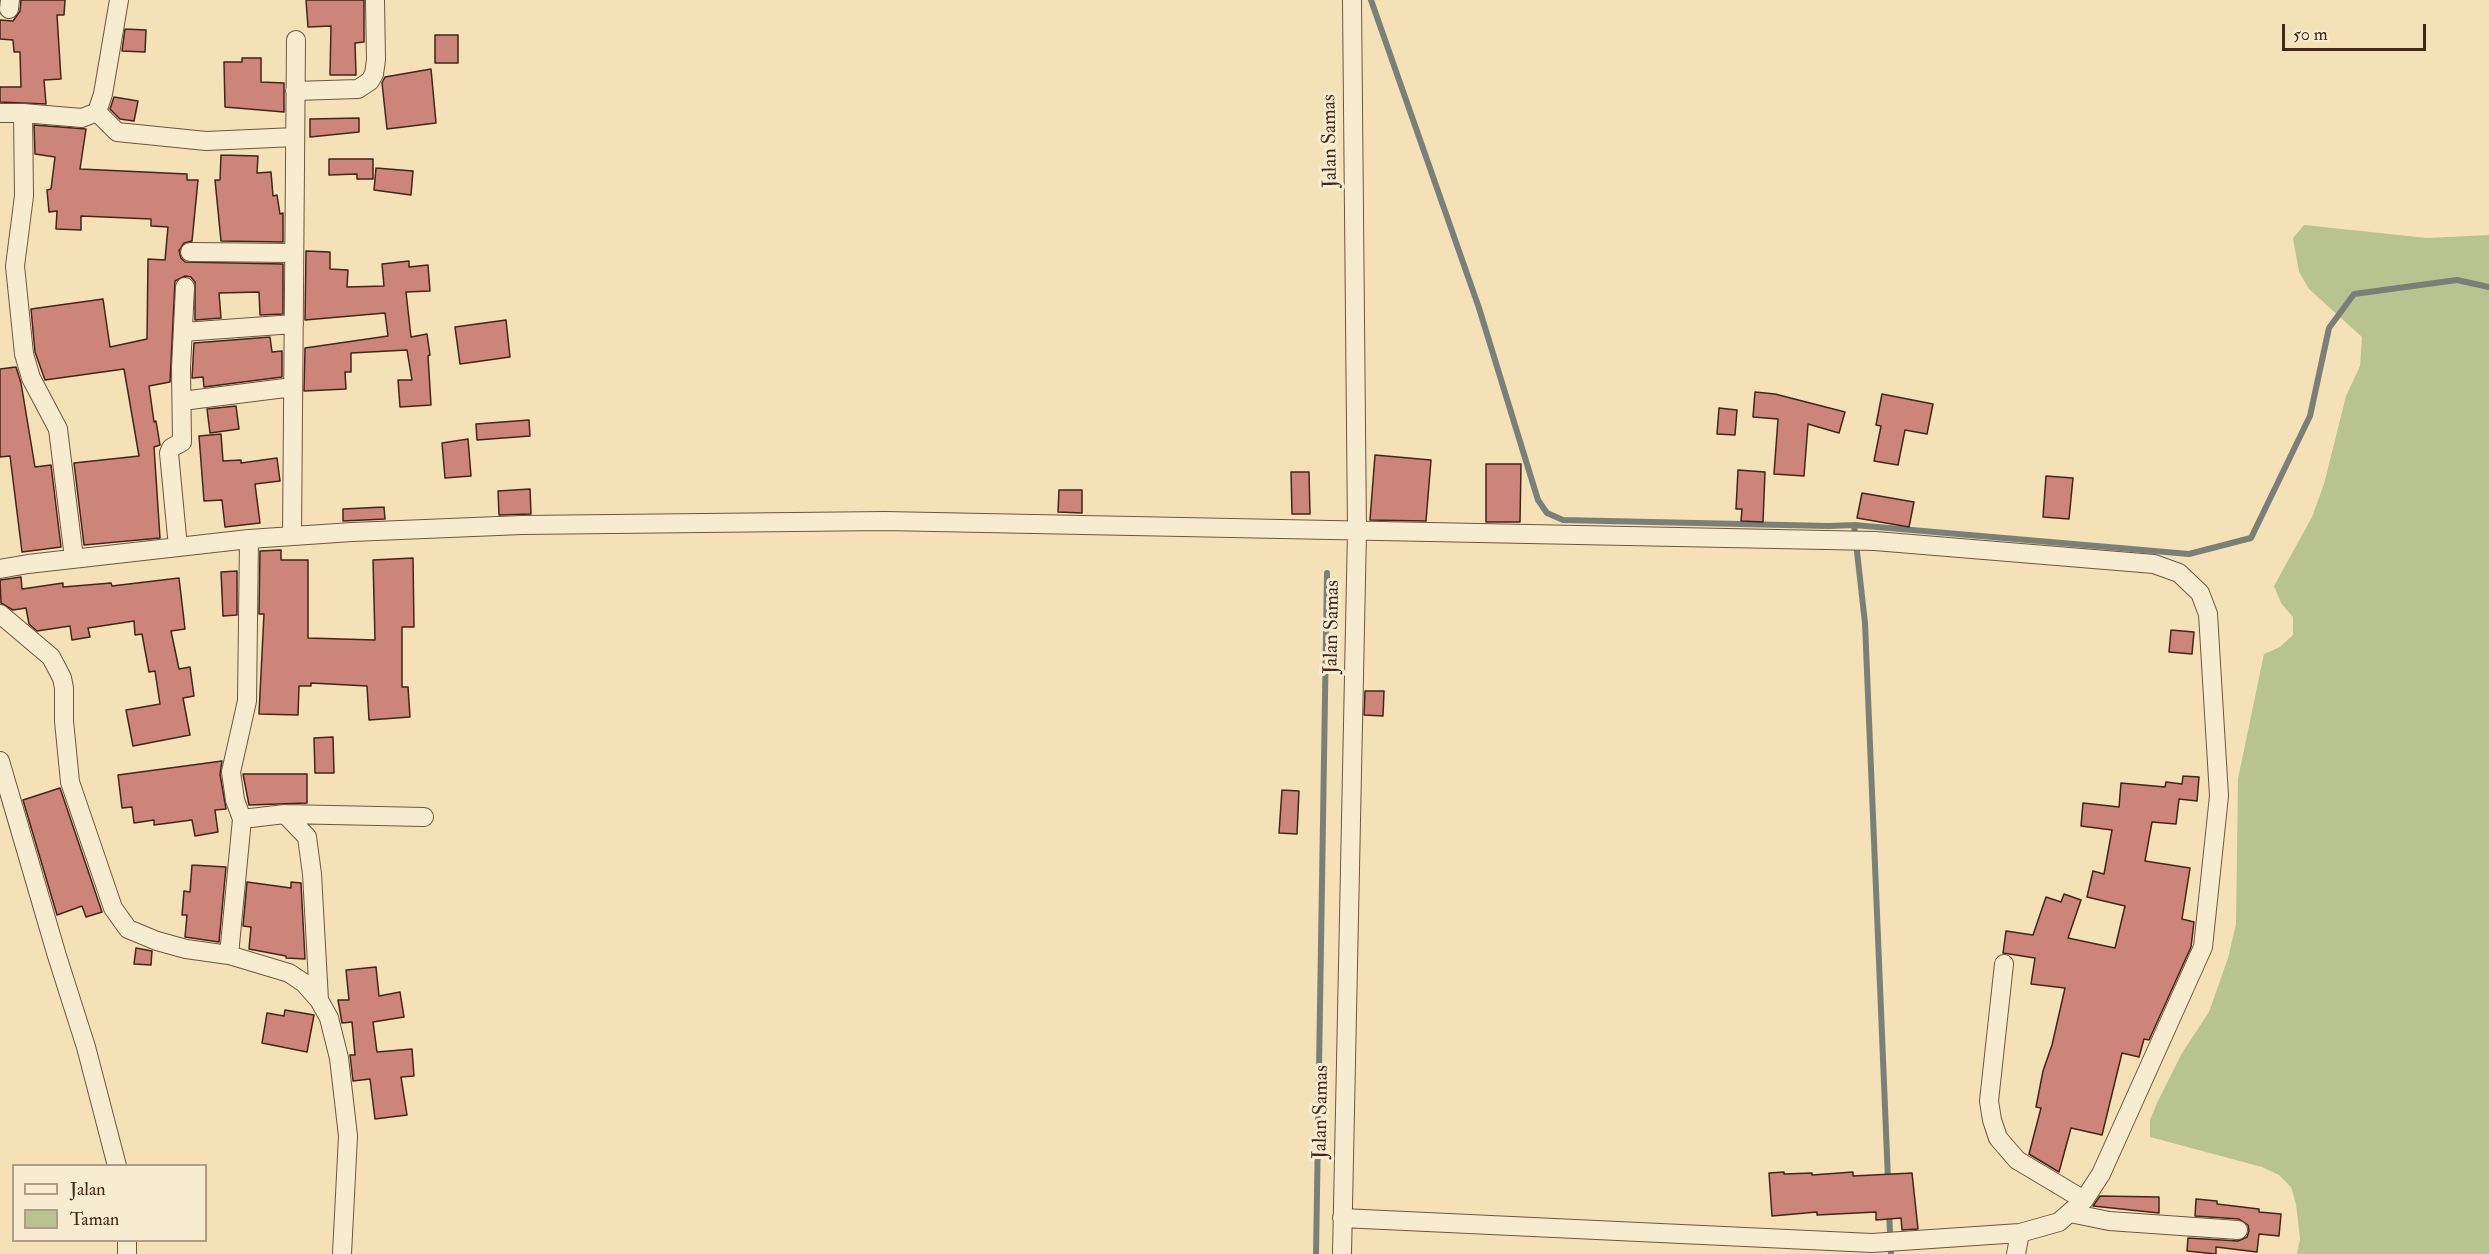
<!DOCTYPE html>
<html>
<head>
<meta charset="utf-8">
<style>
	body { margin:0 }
	#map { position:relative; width:2489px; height:1254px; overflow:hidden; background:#f5e1b7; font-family:"IM FELL Double Pica",serif }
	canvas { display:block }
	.legend { position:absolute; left:12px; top:1164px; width:195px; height:78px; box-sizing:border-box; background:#f8ecd0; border:2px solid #af9d87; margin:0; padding:8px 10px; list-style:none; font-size:18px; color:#422619 }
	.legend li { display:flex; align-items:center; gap:12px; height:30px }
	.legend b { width:30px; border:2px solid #af9d87 }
	.scale { position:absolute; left:2282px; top:24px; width:144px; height:27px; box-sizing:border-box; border:3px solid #422619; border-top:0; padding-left:8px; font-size:18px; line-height:21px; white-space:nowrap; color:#422619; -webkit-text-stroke:4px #f8ecd0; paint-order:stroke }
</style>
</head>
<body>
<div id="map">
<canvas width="2489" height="1254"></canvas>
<ul class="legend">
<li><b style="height:8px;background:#f8ecd0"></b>Jalan</li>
<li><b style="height:16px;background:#b8c390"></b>Taman</li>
</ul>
<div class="scale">50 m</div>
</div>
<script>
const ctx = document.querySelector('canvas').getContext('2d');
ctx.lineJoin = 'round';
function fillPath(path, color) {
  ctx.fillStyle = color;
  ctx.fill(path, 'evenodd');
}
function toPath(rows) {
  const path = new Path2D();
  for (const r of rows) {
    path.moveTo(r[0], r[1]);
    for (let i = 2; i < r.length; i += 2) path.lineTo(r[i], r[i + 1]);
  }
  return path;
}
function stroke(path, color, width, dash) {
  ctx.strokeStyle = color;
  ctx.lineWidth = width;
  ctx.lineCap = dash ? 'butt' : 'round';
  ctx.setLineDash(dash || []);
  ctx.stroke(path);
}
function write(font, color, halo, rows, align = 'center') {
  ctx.font = font + ' "IM FELL Double Pica",serif';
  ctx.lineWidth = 6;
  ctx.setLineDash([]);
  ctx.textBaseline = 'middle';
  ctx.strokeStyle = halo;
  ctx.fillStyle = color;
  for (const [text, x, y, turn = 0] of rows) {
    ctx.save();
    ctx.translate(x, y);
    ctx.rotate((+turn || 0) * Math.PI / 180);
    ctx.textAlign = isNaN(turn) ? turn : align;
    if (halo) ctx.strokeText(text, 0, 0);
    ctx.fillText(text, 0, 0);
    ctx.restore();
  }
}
fillPath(toPath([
	[2304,225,2427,238,2489,235,2489,1254,2297,1254,2300,1239,2296,1204,2291,1187,2279,1175,2262,1167,2150,1137,2150,1120,2157,1103,2182,1053,2209,1012,2228,958,2236,924,2238,779,2264,654,2280,647,2293,635,2293,617,2281,603,2274,586,2312,517,2324,484,2346,396,2360,366,2362,337,2309,289,2299,272,2293,238]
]), '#b8c390');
stroke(toPath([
	[1371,0,1479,308,1538,500,1547,513,1563,520,1829,526,1854,525,2189,554,2251,538,2310,416,2329,328,2354,294,2457,280,2489,287],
	[1854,525,1865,623,1888,1180],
	[1889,1211,1891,1254],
	[1316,1254,1327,573]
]), '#7a8078', 6);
const building = toPath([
	[21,0,65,0,64,15,57,15,61,79,44,80,46,104,0,102,0,87,21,87,20,52,14,52,13,40,0,39,0,20,13,21,20,11,21,0],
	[306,0,364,0,364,42,355,43,356,75,330,75,331,26,308,27,306,0],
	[125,29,146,30,145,52,122,51,125,29],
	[435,35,458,35,458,63,435,63,435,35],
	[242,58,261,58,261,82,284,83,284,112,225,107,224,62,242,62,242,58],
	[431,69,436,123,387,129,382,83,385,77,431,69],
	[114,97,138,101,134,121,120,119,110,109,114,97],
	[359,118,359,132,310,137,310,119,359,118],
	[34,125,86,129,80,169,187,174,187,180,198,180,192,241,184,243,179,251,181,258,185,262,283,264,283,314,260,315,259,292,219,293,221,318,195,320,195,282,191,277,185,276,175,281,170,382,149,386,154,422,156,421,160,445,154,447,160,538,84,545,74,463,139,456,124,369,45,380,35,352,31,309,103,299,110,347,147,339,148,259,165,260,168,227,151,226,151,219,81,216,81,230,56,229,57,211,49,212,47,190,51,189,55,157,35,154,34,125],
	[221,155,258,156,257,173,271,172,273,196,277,195,280,214,283,213,283,242,221,241,215,180,220,180,221,155],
	[329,159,373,159,373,179,357,179,357,174,329,175,329,159],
	[376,168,413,171,411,195,374,190,376,168],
	[306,251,330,252,330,269,348,270,347,287,384,286,382,264,409,261,409,267,428,265,430,291,406,292,411,337,427,334,430,355,428,356,431,405,400,407,398,380,412,380,407,350,351,353,351,372,345,372,346,389,304,391,305,348,388,336,385,313,305,320,306,251],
	[506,320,510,357,460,364,455,327,506,320],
	[270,337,272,352,282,351,282,377,204,387,203,377,192,378,194,343,270,337],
	[16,367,21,383,35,467,51,465,61,547,22,552,10,456,0,457,0,369,16,367],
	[1755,392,1775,394,1845,412,1839,433,1808,424,1804,476,1774,474,1778,419,1753,417,1755,392],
	[1882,394,1933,404,1927,434,1905,430,1898,465,1874,461,1881,426,1876,425,1882,394],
	[236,406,239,429,210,433,207,409,236,406],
	[1719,408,1737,410,1735,435,1717,434,1719,408],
	[529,420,530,436,477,440,476,424,529,420],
	[221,434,223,461,241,460,241,463,277,458,280,481,255,484,260,523,225,527,222,500,204,501,199,436,221,434],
	[468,439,471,476,445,478,442,443,468,439],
	[1375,455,1431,460,1426,521,1370,520,1375,455],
	[1486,464,1521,464,1520,522,1486,522,1486,464],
	[1738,470,1765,472,1763,522,1741,521,1742,509,1736,509,1738,470],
	[1291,472,1309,472,1310,514,1292,514,1291,472],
	[2046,476,2073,478,2069,519,2043,517,2046,476],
	[530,489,531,514,499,515,498,491,530,489],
	[1059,490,1082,490,1082,513,1058,512,1059,490],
	[1862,493,1914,502,1909,527,1857,518,1862,493],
	[384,507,385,519,343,521,343,509,384,507],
	[281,550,281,560,308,560,308,638,375,640,373,560,413,558,414,627,402,627,402,687,408,687,410,717,369,720,367,686,311,683,311,686,299,686,298,715,259,714,264,614,259,614,260,551,281,550],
	[237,571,237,615,223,616,221,572,237,571],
	[21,577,22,589,63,583,63,587,111,583,112,586,179,578,185,629,171,631,179,669,190,667,194,696,183,698,190,735,133,746,126,710,160,704,155,671,149,672,142,634,135,635,134,621,88,628,90,637,72,640,70,626,37,631,29,624,26,608,13,610,1,603,0,580,21,577],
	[2171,630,2194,632,2192,654,2169,652,2171,630],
	[1365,691,1384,691,1383,716,1364,715,1365,691],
	[333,737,334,773,315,773,314,738,333,737],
	[222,761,220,774,226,809,215,810,218,832,195,836,192,820,154,825,154,820,134,823,132,807,122,808,118,775,222,761],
	[243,774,307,774,307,803,249,805,243,774],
	[2183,776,2199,777,2197,801,2179,799,2176,824,2152,822,2145,861,2190,868,2182,919,2194,922,2191,947,2149,1040,2144,1039,2139,1057,2122,1053,2102,1135,2071,1128,2059,1172,2029,1154,2041,1108,2036,1107,2043,1071,2052,1045,2065,988,2031,984,2035,958,2003,953,2006,931,2033,935,2046,897,2061,902,2064,894,2081,900,2068,938,2115,948,2125,906,2087,897,2093,871,2104,874,2112,830,2081,826,2083,803,2119,807,2121,783,2165,787,2166,782,2182,784,2183,776],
	[60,788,102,912,86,917,82,906,57,915,23,800,60,788],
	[1282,790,1299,791,1297,834,1279,833,1282,790],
	[192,865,226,867,219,942,185,937,187,915,182,915,184,891,190,892,192,865],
	[247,882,291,888,291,882,301,883,305,959,286,958,286,956,249,949,251,927,243,926,247,882],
	[136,948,152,951,151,965,134,964,136,948],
	[376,967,379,996,400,992,404,1017,373,1022,377,1052,412,1049,414,1076,401,1077,407,1115,375,1119,370,1079,353,1081,350,1055,355,1055,352,1022,342,1023,338,1000,349,1000,346,970,376,967],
	[285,1010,314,1015,307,1052,262,1043,267,1013,284,1016,285,1010],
	[1784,1172,1784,1174,1812,1173,1812,1175,1853,1172,1853,1176,1912,1173,1918,1229,1902,1230,1901,1218,1876,1220,1876,1212,1817,1215,1817,1212,1772,1216,1769,1173,1784,1172],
	[2100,1196,2159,1197,2159,1213,2093,1206,2100,1196],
	[2196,1199,2217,1201,2217,1204,2259,1209,2259,1212,2281,1214,2279,1236,2259,1234,2257,1252,2216,1247,2216,1254,2187,1251,2188,1238,2238,1241,2247,1237,2249,1231,2248,1225,2239,1219,2195,1216,2196,1199]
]);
fillPath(building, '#ce8579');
stroke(building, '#422619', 1.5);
const street = toPath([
	[9,9,10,0],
	[295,91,358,89,370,81,374,74,376,60,375,0],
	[97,112,117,132,206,141,295,137],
	[0,113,23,113,82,118,97,112,103,94,119,0],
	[23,113,24,196,15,266,24,354,31,378,58,429,74,558],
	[190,252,294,253],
	[183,332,294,324],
	[182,401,293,387],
	[292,536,296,40],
	[249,539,247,701,231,772,235,800,242,819,229,955,289,973,304,983,319,1000,329,1018,339,1058,348,1136,342,1254],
	[178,547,169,453,171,448,182,442,181,368,185,287],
	[0,569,28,564,249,539,352,532,522,525,885,521,1875,541,2154,564,2179,573,2200,593,2208,614,2219,796,2203,947,2101,1174,2084,1200,2059,1222,2020,1233,1872,1243,1342,1218],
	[0,614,51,657,62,678,64,688,64,721,70,782,113,908,128,929,157,941,186,949,229,955],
	[0,761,57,956,86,1047,117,1166],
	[285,814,307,837,312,874,319,1000],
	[242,819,285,814,424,817],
	[2004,964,1989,1101,1992,1120,1998,1138,2017,1160,2084,1200],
	[2070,1213,2109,1221,2238,1230],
	[127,1240,127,1254],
	[1342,1254,1357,531,1352,0],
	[2016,1254,2020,1233]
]);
stroke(street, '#6f5540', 20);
stroke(street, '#f8ecd0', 18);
write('20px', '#422619', '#f8ecd0', [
	["Jalan Samas",1331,141,-91],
	["Jalan Samas",1333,627,-89],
	["Jalan Samas",1322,1112,-89]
]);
</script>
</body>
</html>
